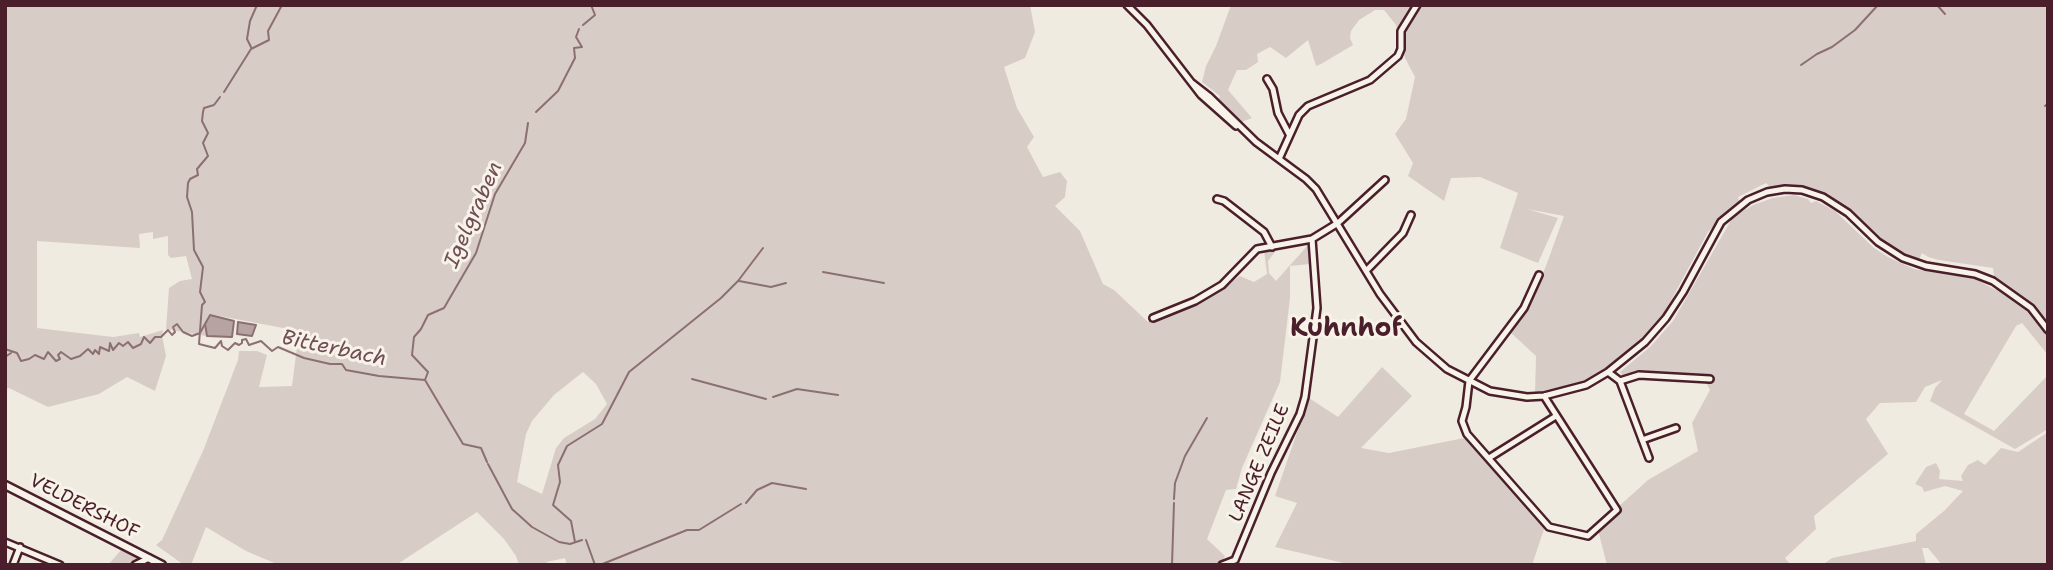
<!DOCTYPE html>
<html>
<head>
<meta charset="utf-8">
<style>
	body { margin:0 }
	#map { position:relative; width:2053px; height:570px; overflow:hidden; background:#f0ebe0; font-family:"Shantell Sans",sans-serif }
	canvas { display:block }
	.frame { position:absolute; inset:0; border:7px solid #4a1f2b; pointer-events:none }
</style>
</head>
<body>
<div id="map">
<canvas width="2053" height="570"></canvas>
<div class="frame"></div>
</div>
<script>
const ctx = document.querySelector('canvas').getContext('2d');
ctx.lineJoin = 'round';
function fillPath(path, color) {
  ctx.fillStyle = color;
  ctx.fill(path, 'evenodd');
}
function toPath(rows) {
  const path = new Path2D();
  for (const r of rows) {
    path.moveTo(r[0], r[1]);
    for (let i = 2; i < r.length; i += 2) path.lineTo(r[i], r[i + 1]);
  }
  return path;
}
function stroke(path, color, width, dash) {
  ctx.strokeStyle = color;
  ctx.lineWidth = width;
  ctx.lineCap = dash ? 'butt' : 'round';
  ctx.setLineDash(dash || []);
  ctx.stroke(path);
}
function write(font, color, halo, rows, align = 'center') {
  ctx.font = font + ' "Shantell Sans",sans-serif';
  ctx.lineWidth = 6;
  ctx.setLineDash([]);
  ctx.textBaseline = 'middle';
  ctx.strokeStyle = halo;
  ctx.fillStyle = color;
  for (const [text, x, y, turn = 0] of rows) {
    ctx.save();
    ctx.translate(x, y);
    ctx.rotate((+turn || 0) * Math.PI / 180);
    ctx.textAlign = isNaN(turn) ? turn : align;
    if (halo) ctx.strokeText(text, 0, 0);
    ctx.fillText(text, 0, 0);
    ctx.restore();
  }
}
fillPath(toPath([
	[5,5,1030,5,1035,32,1025,58,1004,67,1017,108,1034,137,1027,147,1043,177,1060,172,1067,181,1065,197,1055,206,1080,231,1103,284,1114,290,1148,322,1202,302,1240,276,1254,282,1267,274,1264,250,1278,248,1268,261,1269,273,1276,281,1308,245,1310,264,1290,266,1290,298,1280,382,1242,468,1236,489,1226,490,1207,539,1225,556,1221,565,567,565,565,558,547,562,547,565,519,565,516,556,504,539,477,512,396,565,279,565,246,551,206,527,191,565,184,565,156,545,162,540,203,451,238,360,239,351,257,351,267,355,259,387,292,386,299,331,209,314,204,325,206,336,166,329,169,288,180,281,192,279,186,256,171,258,168,255,168,236,153,239,153,232,139,234,140,248,37,241,37,328,113,337,139,333,140,337,163,330,162,336,166,356,155,391,127,377,99,394,48,407,9,388,5,389],
	[583,372,596,384,607,404,595,419,564,438,556,448,542,494,517,482,526,434,532,421,554,395],
	[1231,5,2048,5,2048,355,2022,323,2016,326,1964,414,1994,431,2048,375,2048,429,2015,449,1930,401,1935,388,1942,380,1925,387,1916,402,1880,403,1866,419,1888,454,1814,516,1816,529,1785,558,1791,565,1607,565,1597,526,1648,480,1698,451,1692,423,1710,390,1705,381,1638,373,1625,379,1620,372,1650,347,1673,321,1733,217,1753,205,1773,198,1794,195,1808,199,1811,203,1816,201,1835,211,1874,248,1888,257,1914,269,1975,279,1996,290,1993,268,1939,260,1928,257,1922,253,1919,260,1905,256,1875,235,1854,213,1828,194,1802,186,1771,188,1766,183,1738,197,1739,201,1708,232,1662,317,1642,340,1614,364,1579,383,1564,389,1535,393,1536,356,1510,332,1527,309,1546,266,1564,216,1527,209,1558,218,1538,263,1500,248,1518,193,1480,177,1451,178,1444,201,1408,176,1413,163,1395,134,1406,119,1415,77,1405,58,1396,25,1384,10,1375,10,1359,20,1351,31,1350,38,1353,45,1321,64,1316,66,1308,40,1286,58,1270,47,1257,54,1258,62,1246,70,1237,70,1228,90,1252,118,1239,123,1218,100,1220,96,1202,82,1206,66,1216,46],
	[1382,367,1412,396,1361,448,1389,453,1469,437,1545,526,1532,565,1352,565,1275,547,1297,503,1275,496,1309,398,1338,417],
	[2048,432,2048,565,1942,565,1928,548,1922,548,1926,565,1822,565,1832,558,1916,541,1916,534,1944,511,1963,491,1945,486,1924,492,1922,487,1915,484,1926,467,1936,463,1940,471,1939,479,1963,481,1961,476,1968,465,1978,460,1985,465,2001,448,2018,452],
	[121,550,152,565,108,565]
]), '#d8cdc6');
const water = toPath([
	[210,315,234,321,232,337,207,336,205,324,210,315],
	[238,322,256,325,252,336,237,334,238,322]
]);
fillPath(water, '#b7a4a2');
stroke(water, '#8b6f72', 2);
stroke(toPath([
	[1937,5,1945,14],
	[583,25,595,15,591,5],
	[251,47,247,39,250,21,257,5],
	[1801,65,1817,54,1832,47,1855,30,1878,5],
	[224,92,251,49,269,40,268,31,282,5],
	[220,97,214,105,204,108,203,112,202,121,208,133,203,143,208,156,197,169,198,175,190,179,188,183,187,197,192,212,194,250,203,267,200,292,205,302,202,305,199,344,215,348,221,341,222,346,228,350,235,343,239,345,242,343,242,340,246,339,249,345,261,341,272,351,278,347,304,358,330,364,342,364,346,370,379,376,425,380,463,444,481,448,487,462],
	[2045,106,2046,105],
	[536,112,558,91,575,58,574,48,582,47,576,37,579,29],
	[823,272,884,283],
	[739,281,771,287,786,283],
	[5,349,17,353,21,361,29,359,35,355,44,359,48,352,56,361,60,359,58,355,61,352,71,359,80,356,88,349,93,354,95,350,99,354,100,347,109,351,110,343,113,350,119,343,123,346,128,342,133,348,141,344,144,337,150,343,155,337,161,337,168,330,172,335,175,332,173,327,177,324,183,332,192,336,200,333,205,324],
	[5,357,11,353],
	[692,379,766,399],
	[425,380,428,372,412,355,414,337,421,329,428,315,444,308,476,253,495,194,525,143,528,123],
	[773,397,797,389,838,395],
	[488,464,512,509,532,527,559,542,570,544,582,540],
	[1174,499,1175,483,1185,456,1207,418],
	[746,503,757,490,772,483,806,489],
	[586,540,595,565],
	[575,542,571,521,553,505,560,482,558,465,567,446,602,424,629,372,721,298,738,281,763,248],
	[600,565,687,530,699,530,741,504],
	[1172,565,1174,503]
]), '#8b6f72', 2);
const minor = toPath([
	[1127,5,1147,25,1201,95,1236,126],
	[1267,79,1273,89,1278,113,1289,134],
	[1192,83,1210,97,1256,142,1306,179,1316,189,1380,294,1416,342,1447,369,1490,391,1527,397,1544,396,1586,385,1608,372,1645,342,1666,318,1683,292,1721,222,1748,200,1767,192,1785,189,1802,190,1823,197,1848,213,1878,242,1903,258,1926,266,1975,274,1993,281,2031,308,2048,330],
	[1279,159,1299,115,1308,106,1370,80,1398,56,1401,49,1401,31,1417,5],
	[1217,199,1224,201,1264,232,1272,247],
	[1366,271,1403,233,1411,215],
	[1539,275,1524,308,1469,381,1466,407,1462,421,1467,434,1549,527,1588,536,1617,510,1544,396],
	[1153,318,1195,301,1222,285,1257,249,1312,239,1338,223,1385,180],
	[1608,372,1620,381,1649,458],
	[1620,381,1639,375,1710,379],
	[1642,440,1676,428],
	[1489,458,1556,416],
	[5,542,60,565],
	[1235,560,1271,473,1300,414,1305,397,1317,308,1312,239],
	[13,565,20,547],
	[135,565,149,558],
	[1222,565,1235,560]
]);
const major = toPath([
	[5,485,162,565]
]);
stroke(minor, '#4a1f2b', 10);
stroke(major, '#4a1f2b', 11);
stroke(minor, '#f7f3e8', 5);
stroke(major, '#f7f3e8', 6);
write('19px', '#4a1f2b', '#f7f3e8', [
	["LANGE ZEILE",1260,463,-67],
	["VELDERSHOF",84,507,27]
]);
write('italic 21px', '#704e55', '#f7f3e8', [
	["Igelgraben",474,215,-66],
	["Bitterbach",334,349,12]
]);
write('bold 26px', '#4a1f2b', '#f7f3e8', [
	["Kuhnhof",1346,329]
]);
</script>
</body>
</html>
